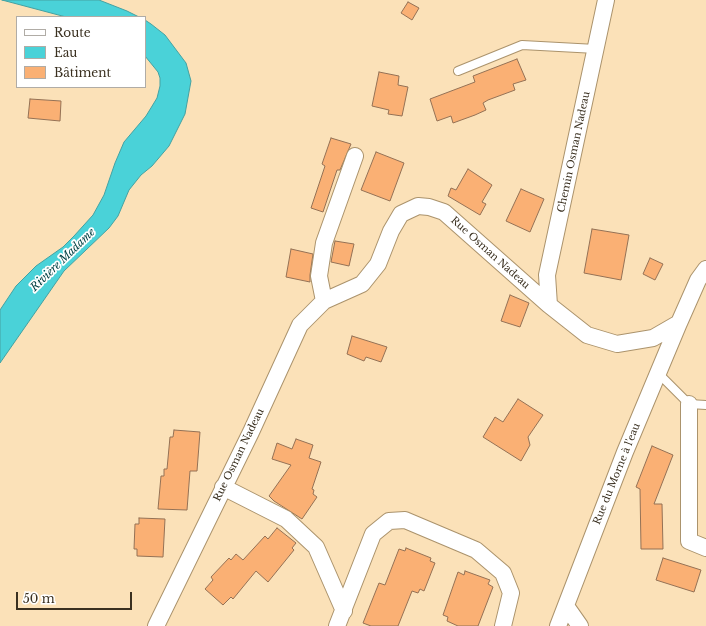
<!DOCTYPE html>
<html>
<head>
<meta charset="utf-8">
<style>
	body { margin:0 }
	#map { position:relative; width:706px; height:626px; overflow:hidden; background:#fbe1b8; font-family:"Libre Baskerville",serif }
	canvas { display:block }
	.legend { position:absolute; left:16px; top:16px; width:130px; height:72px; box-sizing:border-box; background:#fff; border:1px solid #b0aca6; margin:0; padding:5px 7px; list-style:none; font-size:12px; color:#3a3020 }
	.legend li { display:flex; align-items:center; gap:8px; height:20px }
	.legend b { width:20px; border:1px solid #b0aca6 }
	.scale { position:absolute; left:16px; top:592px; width:116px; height:18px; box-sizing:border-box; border:2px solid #3a3020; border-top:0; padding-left:5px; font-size:12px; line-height:14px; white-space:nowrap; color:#3a3020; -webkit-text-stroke:3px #fff; paint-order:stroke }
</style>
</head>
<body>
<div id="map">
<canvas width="706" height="626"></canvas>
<ul class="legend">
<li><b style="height:5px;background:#fff"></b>Route</li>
<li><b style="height:11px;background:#4ad2d8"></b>Eau</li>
<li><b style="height:11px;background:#fab074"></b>Bâtiment</li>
</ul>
<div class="scale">50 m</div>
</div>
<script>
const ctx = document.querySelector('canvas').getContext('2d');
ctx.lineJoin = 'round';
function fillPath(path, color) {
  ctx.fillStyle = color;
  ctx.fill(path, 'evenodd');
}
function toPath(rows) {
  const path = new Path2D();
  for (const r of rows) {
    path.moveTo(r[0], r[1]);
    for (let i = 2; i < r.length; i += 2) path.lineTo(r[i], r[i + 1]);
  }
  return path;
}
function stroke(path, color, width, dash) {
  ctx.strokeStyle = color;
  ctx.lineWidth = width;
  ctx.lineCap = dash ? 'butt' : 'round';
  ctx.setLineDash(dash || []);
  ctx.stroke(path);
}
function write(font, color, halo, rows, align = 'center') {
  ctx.font = font + ' "Libre Baskerville",serif';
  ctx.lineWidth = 3.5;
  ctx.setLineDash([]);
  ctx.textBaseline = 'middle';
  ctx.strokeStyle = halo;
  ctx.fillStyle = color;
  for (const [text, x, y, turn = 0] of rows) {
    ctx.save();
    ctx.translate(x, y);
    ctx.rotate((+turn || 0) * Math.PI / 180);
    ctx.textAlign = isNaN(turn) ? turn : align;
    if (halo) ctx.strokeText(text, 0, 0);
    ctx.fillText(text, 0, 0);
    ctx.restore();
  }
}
const water = toPath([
	[2,0,99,0,127,11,139,17,66,17,2,0],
	[145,20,151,24,165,35,186,63,191,81,185,114,169,146,152,166,141,175,129,190,118,216,109,228,64,271,0,363,0,310,16,286,36,266,63,247,74,236,93,215,104,195,115,163,124,142,146,116,157,98,160,86,160,78,158,72,145,56,145,20]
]);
fillPath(water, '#4ad2d8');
stroke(water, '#45a1a1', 1);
const building = toPath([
	[408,2,419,8,412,20,401,13,408,2],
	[517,59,526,80,513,84,515,90,488,100,483,103,486,110,475,115,453,123,451,116,437,121,430,99,475,82,473,76,517,59],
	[379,72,399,76,398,85,408,87,402,116,388,114,389,110,372,106,379,72],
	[30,99,61,101,60,121,28,118,30,99],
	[331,138,351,144,340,170,337,170,323,212,311,208,325,166,322,164,331,138],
	[376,152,404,163,390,201,361,190,376,152],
	[468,169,492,185,482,202,486,204,480,215,448,196,451,188,456,190,468,169],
	[521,189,544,199,530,232,506,221,521,189],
	[592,229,629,235,621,280,584,273,592,229],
	[335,241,354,244,349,266,331,262,335,241],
	[291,249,313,254,310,275,310,282,286,277,291,249],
	[650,258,663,264,655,280,643,274,650,258],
	[510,295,529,303,520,327,501,321,510,295],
	[352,336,387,347,381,362,366,357,364,361,347,354,352,336],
	[518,399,543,415,528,437,530,445,521,461,483,437,495,417,503,422,518,399],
	[174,430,200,432,197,471,190,471,187,510,158,509,161,476,164,476,164,469,167,469,170,437,173,437,174,430],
	[296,439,313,445,309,458,321,462,312,489,314,490,313,494,317,497,302,519,274,501,269,496,291,465,272,459,277,443,292,449,296,439],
	[652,446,673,455,654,504,662,504,663,549,641,549,640,489,636,487,652,446],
	[139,518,165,519,163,557,137,556,137,549,134,549,135,524,139,524,139,518],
	[277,528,296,543,292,548,294,550,268,582,256,571,233,599,231,597,223,605,205,589,213,580,211,577,229,558,231,560,236,554,243,560,265,536,268,539,277,528],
	[406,548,431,558,430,561,435,563,424,591,420,589,418,593,412,591,398,626,371,626,363,623,379,583,385,585,399,549,405,551,406,548],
	[663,558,701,570,694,592,656,580,663,558],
	[465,571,490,580,488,584,493,587,478,626,458,626,447,621,448,617,443,615,458,572,464,575,465,571]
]);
fillPath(building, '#fab074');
stroke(building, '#947155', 1);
const service = toPath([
	[458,71,522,45,596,49],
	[658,373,689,404,706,405]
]);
const minor = toPath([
	[324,301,319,276,324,243,355,156],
	[549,305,547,275,606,0],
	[689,404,689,541,706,548],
	[223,487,286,519,316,547,344,611],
	[566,606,580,626],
	[156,626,251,432,300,325,324,301,362,284,378,264,391,231,401,214,418,206,429,207,444,212,549,305,587,335,617,344,653,338,679,323,698,280,706,269],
	[337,626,373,534,389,521,405,520,476,550,503,573,511,593,503,626],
	[558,626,625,452,679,323]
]);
stroke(service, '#ab936c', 10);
stroke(minor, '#ab936c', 18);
stroke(service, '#fff', 8);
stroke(minor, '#fff', 16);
write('10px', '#3a3020', '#fff', [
	["Chemin Osman Nadeau",574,152,-78],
	["Rue Osman Nadeau",490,253,42],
	["Rue Osman Nadeau",239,455,-64],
	["Rue du Morne à l'eau",617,474,-68]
]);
write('italic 11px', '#004043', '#fff', [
	["Rivière Madame",63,260,-44]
]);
</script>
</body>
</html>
